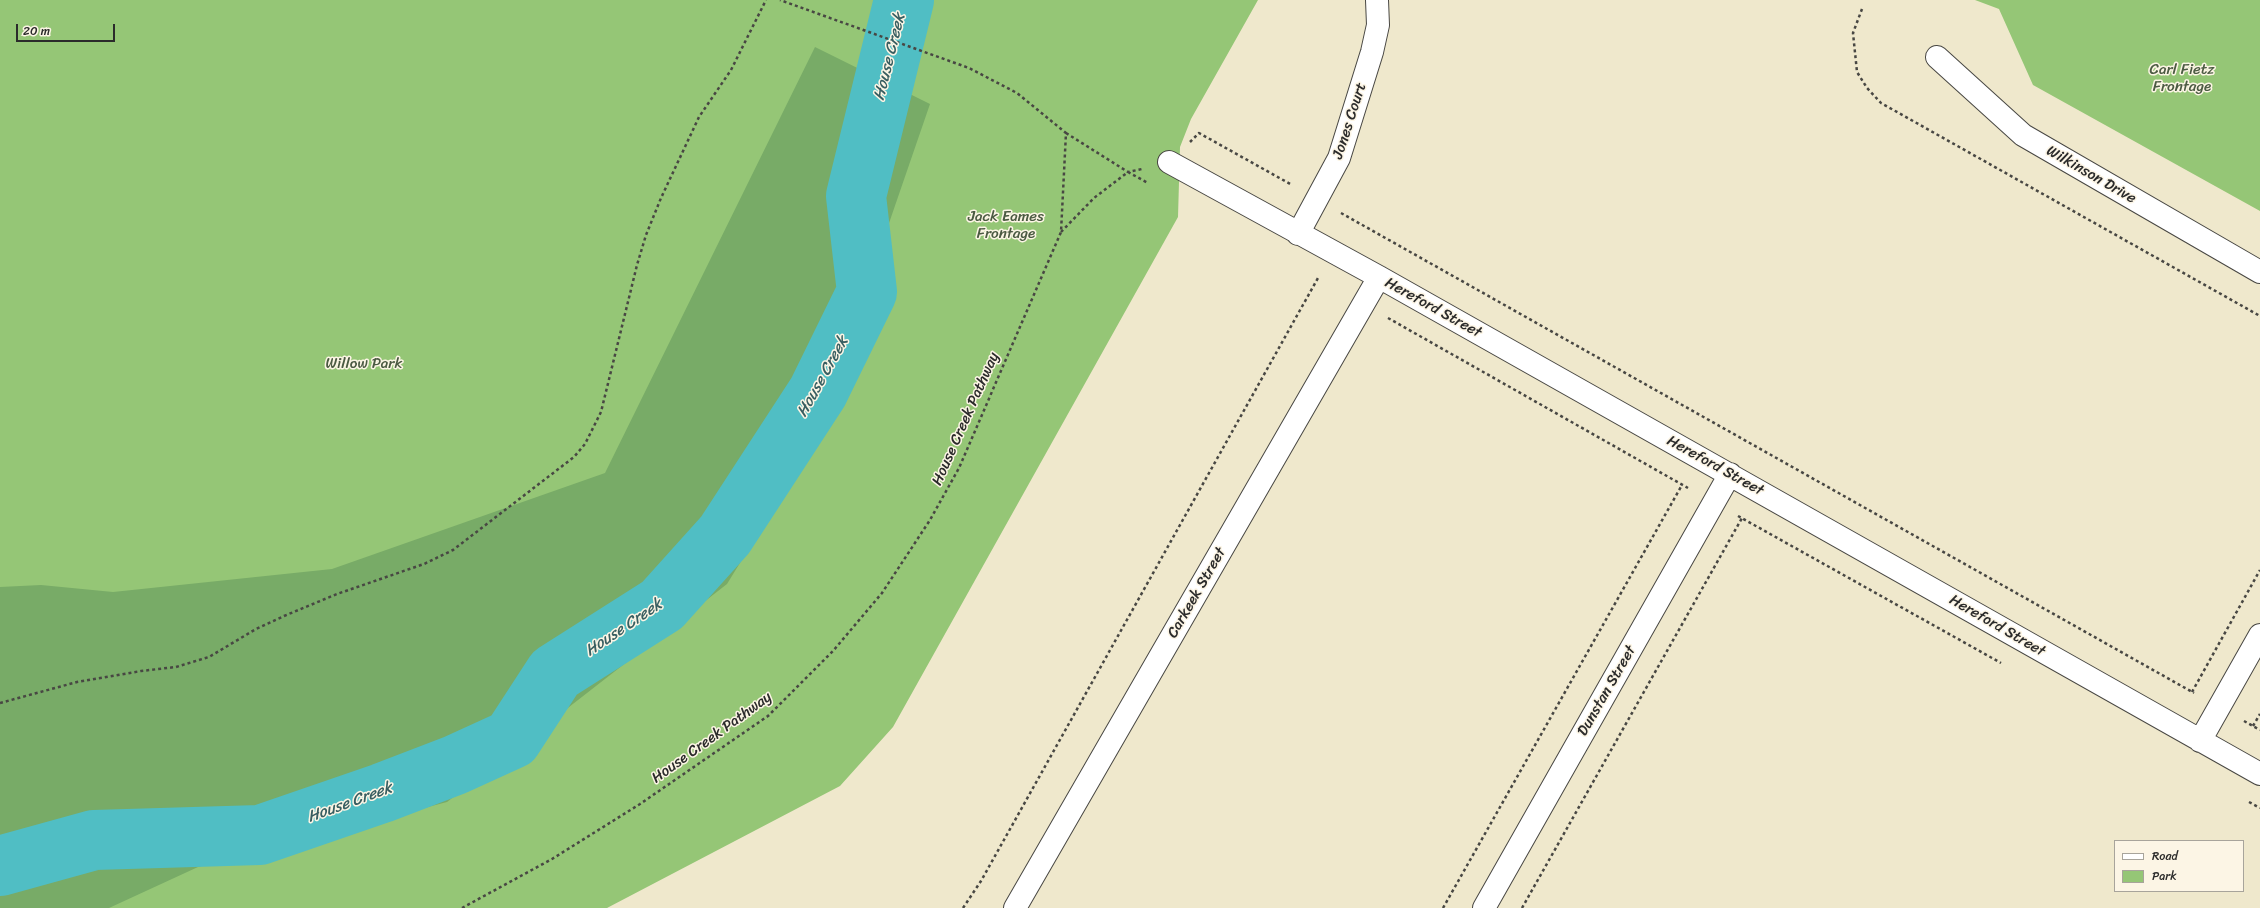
<!DOCTYPE html>
<html>
<head>
<meta charset="utf-8">
<style>
	body { margin:0 }
	#map { position:relative; width:2260px; height:908px; overflow:hidden; background:#efe8cc; font-family:Sriracha,sans-serif }
	canvas { display:block }
	.legend { position:absolute; left:2114px; top:840px; width:130px; height:52px; box-sizing:border-box; background:#fcf5e5; border:1px solid #a8a49b; margin:0; padding:5px 7px; list-style:none; font-size:12px; color:#2b2b2b }
	.legend li { display:flex; align-items:center; gap:8px; height:20px }
	.legend b { width:20px; border:1px solid #a8a49b }
	.scale { position:absolute; left:16px; top:24px; width:99px; height:18px; box-sizing:border-box; border:2px solid #2b2b2b; border-top:0; padding-left:5px; font-size:12px; line-height:14px; white-space:nowrap; color:#2b2b2b; -webkit-text-stroke:3px #fcf5e5; paint-order:stroke }
</style>
</head>
<body>
<div id="map">
<canvas width="2260" height="908"></canvas>
<ul class="legend">
<li><b style="height:5px;background:#fff"></b>Road</li>
<li><b style="height:11px;background:#95c676"></b>Park</li>
</ul>
<div class="scale">20 m</div>
</div>
<script>
const ctx = document.querySelector('canvas').getContext('2d');
ctx.lineJoin = 'round';
function fillPath(path, color) {
  ctx.fillStyle = color;
  ctx.fill(path, 'evenodd');
}
function toPath(rows) {
  const path = new Path2D();
  for (const r of rows) {
    path.moveTo(r[0], r[1]);
    for (let i = 2; i < r.length; i += 2) path.lineTo(r[i], r[i + 1]);
  }
  return path;
}
function stroke(path, color, width, dash) {
  ctx.strokeStyle = color;
  ctx.lineWidth = width;
  ctx.lineCap = dash ? 'butt' : 'round';
  ctx.setLineDash(dash || []);
  ctx.stroke(path);
}
function write(font, color, halo, rows, align = 'center') {
  ctx.font = font + ' Sriracha,sans-serif';
  ctx.lineWidth = 3;
  ctx.setLineDash([]);
  ctx.textBaseline = 'middle';
  ctx.strokeStyle = halo;
  ctx.fillStyle = color;
  for (const [text, x, y, turn = 0] of rows) {
    ctx.save();
    ctx.translate(x, y);
    ctx.rotate((+turn || 0) * Math.PI / 180);
    ctx.textAlign = isNaN(turn) ? turn : align;
    if (halo) ctx.strokeText(text, 0, 0);
    ctx.fillText(text, 0, 0);
    ctx.restore();
  }
}
fillPath(toPath([
	[0,0,1258,0,1191,119,1180,147,1178,217,893,727,840,786,607,908,0,908],
	[1975,0,2260,0,2260,211,2033,85,1999,9]
]), '#95c676');
fillPath(toPath([
	[815,47,930,104,813,444,727,584,447,802,198,867,109,908,0,908,0,587,41,585,113,592,332,569,605,473]
]), '#78ab67');
stroke(toPath([
	[0,866,94,840,260,835,382,793,455,765,512,739,555,673,662,605,725,535,818,392,867,292,856,196,904,0]
]), '#50bec4', 60);
const minor = toPath([
	[1937,57,2023,135,2260,272],
	[1169,162,1379,277,2260,774],
	[1298,234,1339,158,1372,52,1378,25,1377,0],
	[2200,741,2260,635],
	[1015,908,1379,277],
	[1484,908,1730,474]
]);
stroke(minor, '#484743', 24);
stroke(toPath([
	[1862,9,1853,33,1857,72,1867,88,1881,103,2260,316],
	[1066,133,1128,172,1142,169],
	[1190,142,1199,133,1292,185],
	[1341,213,2194,693],
	[1061,232,1094,198,1128,172,1148,183],
	[1388,318,1688,488],
	[1738,516,2001,663],
	[2192,692,2260,570],
	[0,703,77,682,141,671,176,667,209,657,256,629,284,616,337,594,424,564,453,550,574,457,585,444,601,412,637,265,646,235,661,198,699,117,731,70,766,0],
	[2244,721,2260,730],
	[2253,726,2260,714],
	[2249,802,2260,808],
	[462,908,552,859,640,804,768,716,833,651,882,593,930,520,959,468,1061,232,1066,133,1017,93,969,68,780,0],
	[963,908,981,881,1318,278],
	[1443,908,1682,485],
	[1522,908,1742,518]
]), '#484743', 2.5, [3, 3]);
stroke(minor, '#fff', 22);
write('15px', '#4b5a42', '#fcf5e5', [
	["Carl Fietz",2182,70],
	["Frontage",2182,87],
	["Jack Eames",1006,217],
	["Frontage",1006,234],
	["Willow Park",364,364]
]);
write('15px', '#2b2b2b', '#fcf5e5', [
	["Jones Court",1350,121,-72],
	["Wilkinson Drive",2091,175,30],
	["Hereford Street",1433,308,29],
	["House Creek Pathway",966,419,-66],
	["Hereford Street",1715,466,29],
	["Carkeek Street",1197,593,-60],
	["Hereford Street",1997,626,30],
	["Dunstan Street",1607,691,-60],
	["House Creek Pathway",712,738,-36]
]);
write('italic 16px', '#385e61', '#fcf5e5', [
	["House Creek",890,57,-76],
	["House Creek",823,377,-61],
	["House Creek",624,628,-34],
	["House Creek",350,803,-20]
]);
</script>
</body>
</html>
